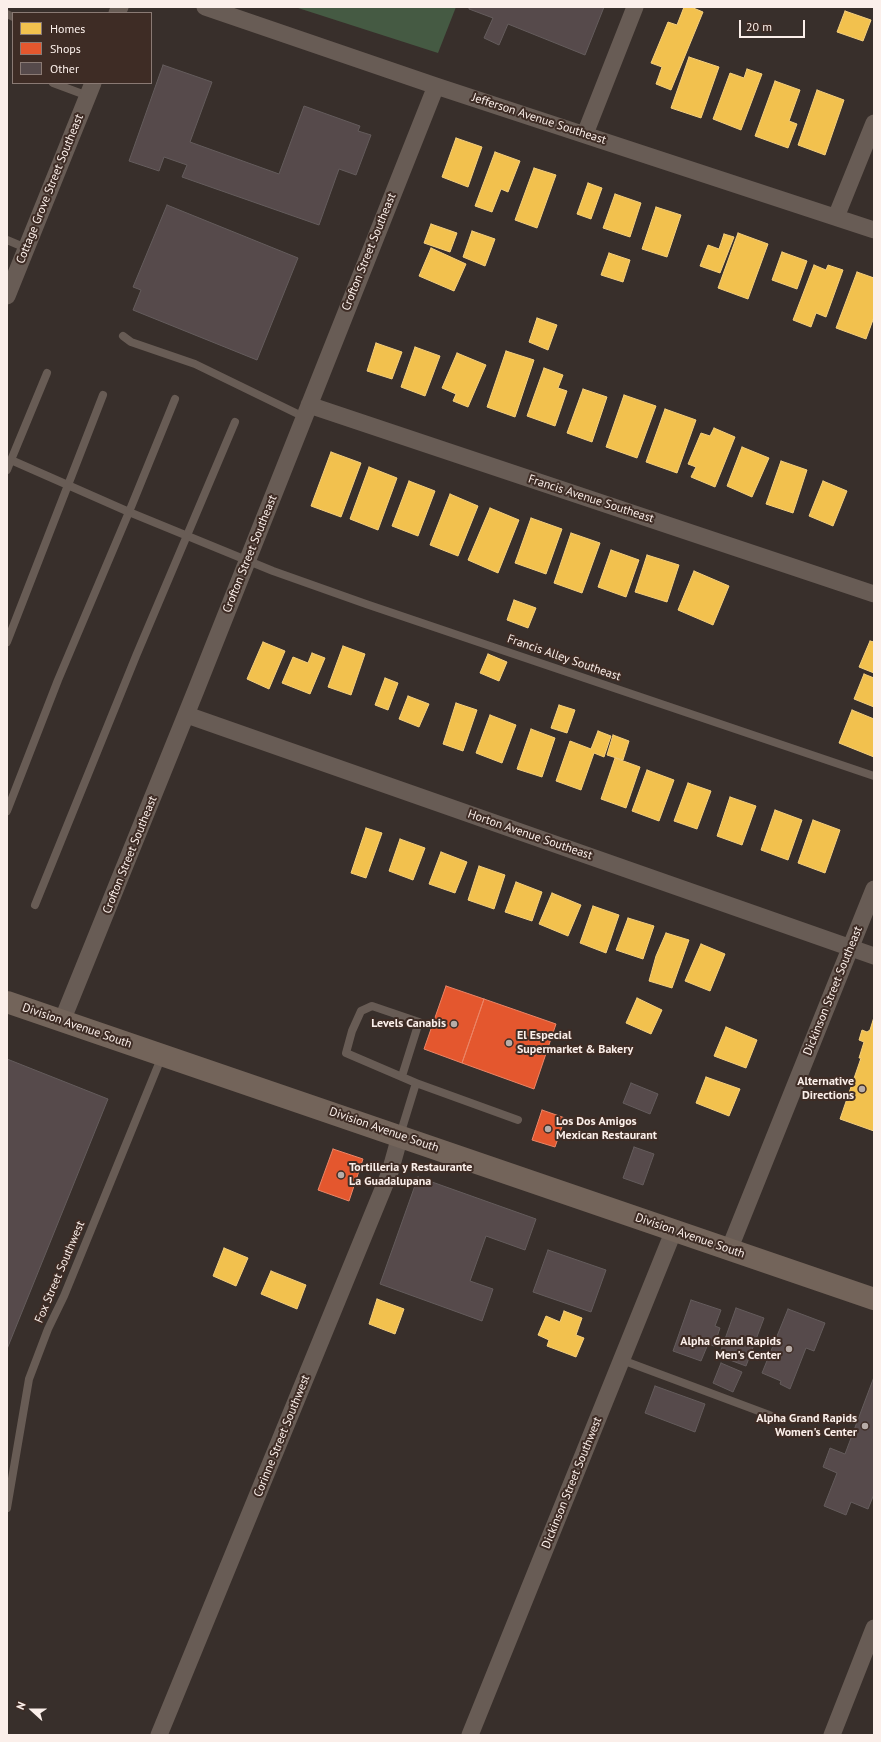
<!DOCTYPE html>
<html>
<head>
<meta charset="utf-8">
<style>
	body { margin:0 }
	#map { position:relative; width:881px; height:1742px; overflow:hidden; background:#382f2b; font-family:"PT Sans",sans-serif }
	canvas { display:block }
	.frame { position:absolute; inset:0; border:8px solid #fbefea; pointer-events:none }
	.legend { position:absolute; left:12px; top:12px; width:140px; height:72px; box-sizing:border-box; background:#3e2c25; border:1px solid #8a7a74; margin:0; padding:5px 7px; list-style:none; font-size:12px; color:#fbefea }
	.legend li { display:flex; align-items:center; gap:8px; height:20px }
	.legend b { width:20px; border:1px solid #8a7a74 }
	.north { position:absolute; left:12px; top:1690px; width:40px; height:40px; -webkit-text-stroke:3px #3e2c25; paint-order:stroke; rotate:291deg; font-size:11px; font-weight:700; line-height:16px; text-align:center; color:#fbefea }
	.north::after { content:''; display:block; margin:auto; width:14px; height:18px; background:#fbefea; clip-path:polygon(50% 0,100% 100%,50% 72%,0 100%) }
	.scale { position:absolute; left:739px; top:20px; width:66px; height:18px; box-sizing:border-box; border:2px solid #fbefea; border-top:0; padding-left:5px; font-size:12px; line-height:14px; white-space:nowrap; color:#fbefea; -webkit-text-stroke:3px #3e2c25; paint-order:stroke }
</style>
</head>
<body>
<div id="map">
<canvas width="881" height="1742"></canvas>
<div class="frame"></div>
<ul class="legend">
<li><b style="height:11px;background:#f2c14e"></b>Homes</li>
<li><b style="height:11px;background:#e4572e"></b>Shops</li>
<li><b style="height:11px;background:#564a4b"></b>Other</li>
</ul>
<div class="north">N</div>
<div class="scale">20 m</div>
</div>
<script>
const ctx = document.querySelector('canvas').getContext('2d');
ctx.lineJoin = 'round';
function fillPath(path, color) {
  ctx.fillStyle = color;
  ctx.fill(path, 'evenodd');
}
function toPath(rows) {
  const path = new Path2D();
  for (const r of rows) {
    path.moveTo(r[0], r[1]);
    for (let i = 2; i < r.length; i += 2) path.lineTo(r[i], r[i + 1]);
  }
  return path;
}
function stroke(path, color, width, dash) {
  ctx.strokeStyle = color;
  ctx.lineWidth = width;
  ctx.lineCap = dash ? 'butt' : 'round';
  ctx.setLineDash(dash || []);
  ctx.stroke(path);
}
function write(font, color, halo, rows, align = 'center') {
  ctx.font = font + ' "PT Sans",sans-serif';
  ctx.lineWidth = 4;
  ctx.setLineDash([]);
  ctx.textBaseline = 'middle';
  ctx.strokeStyle = halo;
  ctx.fillStyle = color;
  for (const [text, x, y, turn = 0] of rows) {
    ctx.save();
    ctx.translate(x, y);
    ctx.rotate((+turn || 0) * Math.PI / 180);
    ctx.textAlign = isNaN(turn) ? turn : align;
    if (halo) ctx.strokeText(text, 0, 0);
    ctx.fillText(text, 0, 0);
    ctx.restore();
  }
}
fillPath(toPath([
	[295,7,456,7,438,53]
]), '#455a43');
const homes = toPath([
	[684,7,691,7,703,12,671,90,656,84,662,67,651,63,668,22,677,25,684,7],
	[845,11,871,20,863,41,837,32,845,11],
	[689,57,719,67,701,118,671,108,689,57],
	[747,69,762,74,741,130,713,119,730,73,744,78,747,69],
	[775,81,800,90,789,121,797,124,788,148,755,136,775,81],
	[817,90,844,100,825,155,798,145,817,90],
	[456,138,482,147,468,187,442,177,456,138],
	[495,152,520,161,508,192,501,189,492,212,475,206,495,152],
	[534,168,556,175,537,228,515,220,534,168],
	[588,183,602,188,591,219,577,214,588,183],
	[615,194,641,203,630,237,603,228,615,194],
	[656,207,681,215,667,257,642,249,656,207],
	[431,224,457,233,450,252,424,243,431,224],
	[472,231,495,239,485,266,463,257,472,231],
	[738,233,768,244,748,299,718,288,738,233],
	[724,234,734,237,720,273,700,266,708,245,719,249,724,234],
	[431,248,466,264,454,291,419,276,431,248],
	[782,252,807,261,797,289,772,280,782,252],
	[609,253,630,260,623,282,601,275,609,253],
	[814,265,826,270,828,265,843,270,826,317,816,313,811,327,793,320,814,265],
	[857,272,874,278,874,317,866,339,836,328,857,272],
	[537,318,557,325,548,350,529,342,537,318],
	[376,343,402,352,392,379,367,371,376,343],
	[415,347,440,356,425,396,401,387,415,347],
	[506,351,534,360,515,417,487,407,506,351],
	[457,353,486,365,468,407,453,401,456,394,442,388,457,353],
	[544,368,563,375,558,388,567,391,555,426,527,416,544,368],
	[583,389,607,397,592,442,567,433,583,389],
	[624,395,656,406,637,458,606,447,624,395],
	[665,409,696,420,677,473,646,462,665,409],
	[714,428,735,437,715,487,691,477,696,467,688,464,701,433,710,436,714,428],
	[742,447,769,458,752,497,727,486,742,447],
	[331,452,361,463,341,517,311,506,331,452],
	[781,461,807,470,793,513,766,504,781,461],
	[369,467,397,478,378,530,350,519,369,467],
	[409,481,435,491,418,536,392,526,409,481],
	[823,481,847,491,833,526,809,516,823,481],
	[450,494,478,506,458,556,430,545,450,494],
	[490,508,519,520,498,573,468,560,490,508],
	[531,518,562,529,546,574,515,563,531,518],
	[571,533,600,543,582,593,554,583,571,533],
	[611,550,639,560,626,597,598,587,611,550],
	[647,555,679,565,667,602,635,592,647,555],
	[694,571,729,586,713,625,678,610,694,571],
	[514,600,536,608,528,628,507,620,514,600],
	[870,641,874,642,874,673,859,667,870,641],
	[263,642,285,651,269,689,247,679,263,642],
	[343,646,365,654,351,695,328,687,343,646],
	[312,653,325,658,310,694,282,683,293,657,308,663,312,653],
	[488,654,507,662,499,681,480,673,488,654],
	[864,674,874,678,874,707,854,699,864,674],
	[385,678,398,683,388,710,375,705,385,678],
	[408,696,429,704,419,727,399,719,408,696],
	[456,703,477,710,463,751,443,744,456,703],
	[559,705,575,710,567,733,551,728,559,705],
	[852,710,874,719,874,757,839,743,852,710],
	[490,715,516,725,502,763,476,753,490,715],
	[531,729,555,738,542,777,517,769,531,729],
	[598,731,611,736,604,757,594,753,581,790,556,781,570,741,591,749,598,731],
	[613,735,629,741,623,760,607,755,613,735],
	[615,758,640,767,626,808,601,799,615,758],
	[647,770,674,780,659,821,632,811,647,770],
	[688,783,711,791,697,829,674,821,688,783],
	[730,797,756,806,742,845,717,836,730,797],
	[775,810,802,820,788,860,761,850,775,810],
	[813,820,840,830,825,873,798,863,813,820],
	[366,828,382,833,366,878,351,873,366,828],
	[400,839,425,848,413,880,389,871,400,839],
	[441,852,467,862,455,893,429,884,441,852],
	[479,866,505,875,494,909,468,900,479,866],
	[516,882,542,892,532,921,505,912,516,882],
	[552,893,581,905,568,936,539,924,552,893],
	[593,906,619,915,606,953,580,943,593,906],
	[628,918,654,926,643,959,616,950,628,918],
	[666,933,689,940,672,988,649,981,656,956,666,933],
	[701,944,725,954,710,991,685,981,701,944],
	[637,998,662,1010,651,1034,626,1023,637,998],
	[874,1017,874,1131,840,1119,861,1058,859,1058,864,1042,859,1040,862,1030,867,1032,870,1030,874,1017],
	[726,1027,757,1040,746,1068,714,1056,726,1027],
	[706,1077,740,1089,729,1116,696,1103,706,1077],
	[224,1248,248,1258,236,1286,213,1276,224,1248],
	[271,1271,306,1285,297,1309,261,1294,271,1271],
	[377,1299,404,1309,395,1334,369,1324,377,1299],
	[564,1311,582,1318,576,1335,584,1338,576,1357,547,1346,549,1340,538,1335,546,1316,560,1322,564,1311]
]);
fillPath(homes, '#f2c14e');
stroke(homes, '#f5cf7d', 1);
const shops = toPath([
	[446,986,484,999,462,1063,424,1049,446,986],
	[484,999,556,1024,534,1089,462,1063,484,999],
	[542,1110,565,1118,555,1147,532,1140,542,1110],
	[333,1149,363,1159,349,1201,318,1190,333,1149]
]);
fillPath(shops, '#e4572e');
stroke(shops, '#eb8566', 1);
const building = toPath([
	[469,7,604,7,585,55,508,24,499,45,484,38,493,18,469,9,469,7],
	[163,65,212,82,190,142,279,174,304,106,360,126,358,131,371,135,356,175,339,169,319,225,182,177,187,165,164,157,159,171,129,161,163,65],
	[167,205,298,258,257,360,133,310,141,290,133,287,167,205],
	[7,1059,108,1099,7,1349,7,1059],
	[631,1083,658,1094,650,1114,623,1103,631,1083],
	[634,1147,654,1154,643,1185,623,1178,634,1147],
	[418,1177,536,1219,525,1250,486,1236,470,1281,493,1289,482,1321,380,1284,418,1177],
	[548,1250,606,1270,591,1312,533,1292,548,1250],
	[691,1300,721,1310,715,1326,720,1328,714,1346,708,1344,701,1361,673,1351,691,1300],
	[736,1308,764,1318,746,1366,719,1356,736,1308],
	[788,1309,825,1323,814,1351,806,1348,790,1389,780,1384,781,1381,762,1373,788,1309],
	[721,1363,742,1372,733,1392,713,1383,721,1363],
	[874,1377,874,1494,868,1509,851,1502,846,1515,824,1506,837,1473,823,1467,830,1448,845,1454,874,1377],
	[655,1386,705,1404,695,1432,645,1413,655,1386]
]);
fillPath(building, '#564a4b');
stroke(building, '#645c5c', 1);
stroke(toPath([
	[7,14,13,17],
	[53,83,88,96],
	[7,240,26,248],
	[123,336,131,342,195,364,304,417],
	[11,460,47,373],
	[7,470,11,460,129,512,175,399],
	[7,642,103,395],
	[7,811,58,680,129,512,273,571,366,604,874,776],
	[35,905,136,656,235,422],
	[402,1076,419,1022,372,1006,361,1011,352,1031,346,1053,416,1083],
	[400,1135,416,1083,518,1120],
	[622,1360,772,1416],
	[7,1508,29,1379,48,1329,64,1296,162,1056]
]), '#685c55', 8);
stroke(toPath([
	[205,7,436,86,874,230],
	[117,13,120,7],
	[585,134,635,7],
	[836,217,874,123],
	[7,296,93,83],
	[309,405,874,594],
	[187,715,874,956],
	[62,1021,196,690,436,86],
	[729,1250,874,889],
	[159,1735,390,1172,400,1136],
	[470,1735,674,1230],
	[832,1735,874,1628]
]), '#685c55', 17);
stroke(toPath([
	[7,1002,874,1299]
]), '#73645a', 22);
for (const [x, y, r, color] of [
	[454,1024,4,"#b7aca7"],
	[509,1043,4,"#b7aca7"],
	[862,1089,4,"#b7aca7"],
	[548,1129,4,"#b7aca7"],
	[341,1175,4,"#b7aca7"],
	[789,1349,4,"#b7aca7"],
	[865,1426,4,"#b7aca7"]
]) {
  const dot = new Path2D();
  dot.arc(x, y, r, 0, 2 * Math.PI);
  ctx.fillStyle = color;
  ctx.fill(dot);
  stroke(dot, '#3e2c25', 1.5);
}
write('12px', '#fbefea', '#3e2c25', [
	["Jefferson Avenue Southeast",539,119,18],
	["Cottage Grove Street Southeast",50,189,-68],
	["Crofton Street Southeast",369,252,-68],
	["Francis Avenue Southeast",591,499,18],
	["Crofton Street Southeast",250,554,-68],
	["Francis Alley Southeast",564,658,19],
	["Horton Avenue Southeast",530,835,19],
	["Crofton Street Southeast",130,855,-68],
	["Dickinson Street Southeast",833,991,-68],
	["Division Avenue South",77,1026,19],
	["Division Avenue South",384,1130,19],
	["Division Avenue South",690,1236,19],
	["Fox Street Southwest",60,1272,-67],
	["Corinne Street Southwest",282,1436,-68],
	["Dickinson Street Southwest",572,1483,-68]
]);
write('bold 12px', '#fbefea', '#3e2c25', [
	["Levels Canabis",446,1024],
	["El Especial",517,1036,"left"],
	["Supermarket & Bakery",517,1050,"left"],
	["Alternative",854,1082],
	["Directions",854,1096],
	["Los Dos Amigos",556,1122,"left"],
	["Mexican Restaurant",556,1136,"left"],
	["Tortilleria y Restaurante",349,1168,"left"],
	["La Guadalupana",349,1182,"left"],
	["Alpha Grand Rapids",781,1342],
	["Men's Center",781,1356],
	["Alpha Grand Rapids",857,1419],
	["Women's Center",857,1433]
], 'right');
</script>
</body>
</html>
